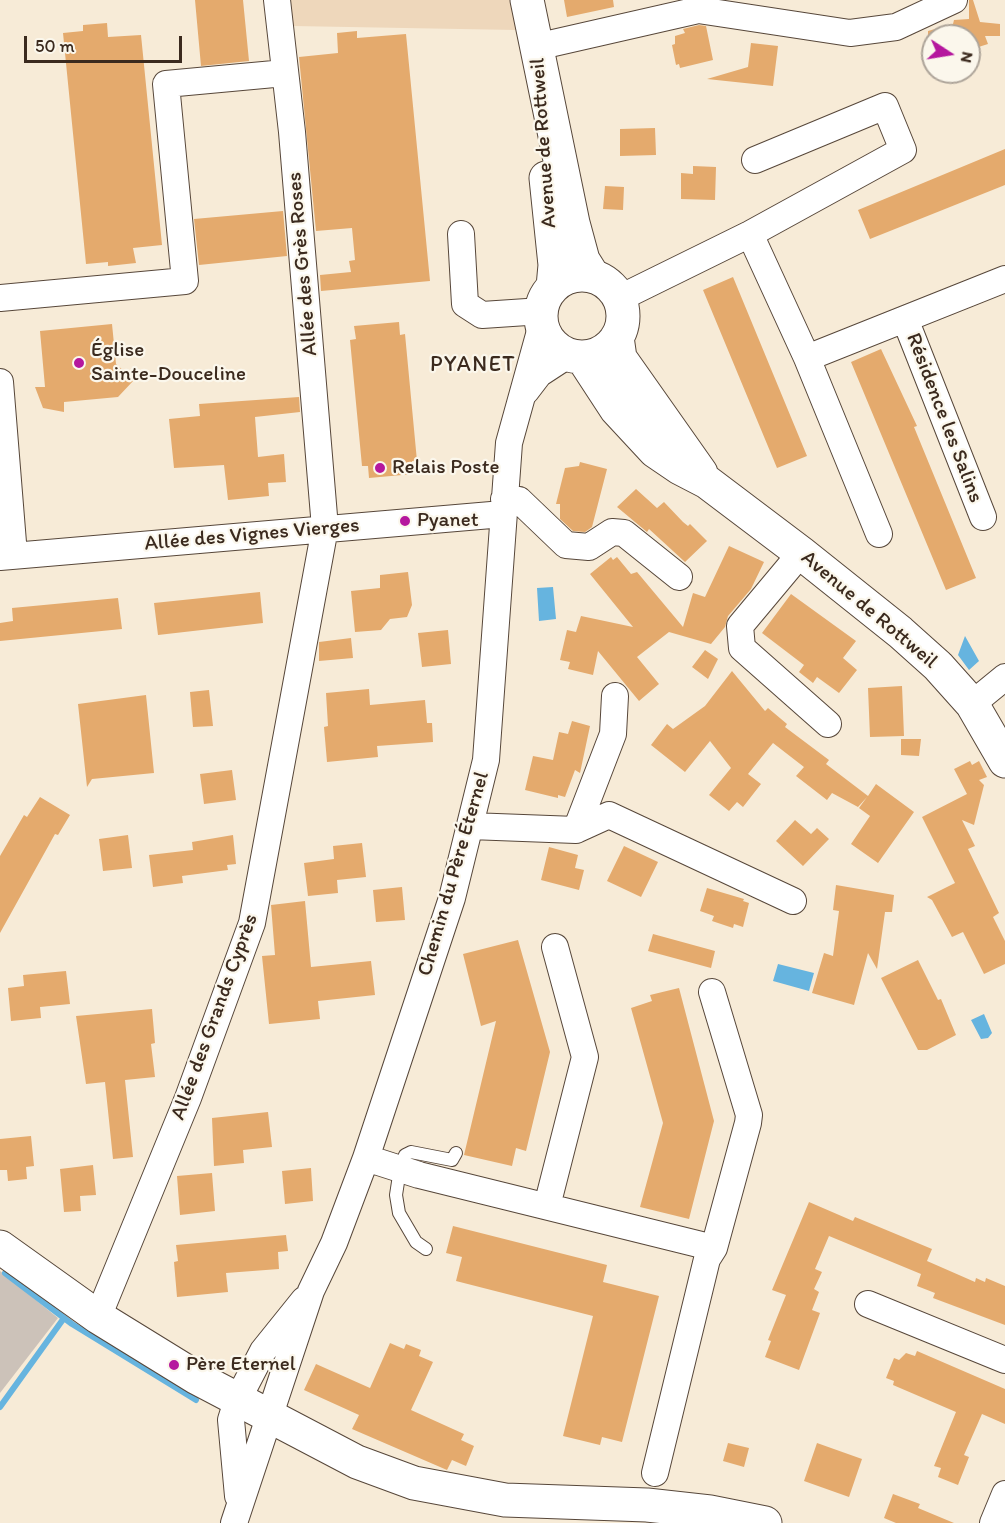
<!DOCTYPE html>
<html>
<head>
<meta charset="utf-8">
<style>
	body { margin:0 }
	#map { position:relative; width:1005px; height:1523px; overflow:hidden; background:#f7ebd7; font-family:Itim,sans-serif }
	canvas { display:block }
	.north { position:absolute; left:921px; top:24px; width:60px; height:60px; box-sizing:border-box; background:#fbf7ec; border:2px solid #aea59a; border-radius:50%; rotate:102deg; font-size:16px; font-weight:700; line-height:24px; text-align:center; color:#3b2a1e }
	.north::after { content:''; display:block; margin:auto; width:21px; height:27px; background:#b5179e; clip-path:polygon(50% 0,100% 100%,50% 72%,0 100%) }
	.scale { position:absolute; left:24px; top:36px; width:158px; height:27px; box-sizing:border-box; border:3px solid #3b2a1e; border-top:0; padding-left:8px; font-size:18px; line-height:21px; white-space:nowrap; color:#3b2a1e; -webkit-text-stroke:4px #fbf7ec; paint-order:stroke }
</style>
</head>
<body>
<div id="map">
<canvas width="1005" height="1523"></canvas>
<div class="north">N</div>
<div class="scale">50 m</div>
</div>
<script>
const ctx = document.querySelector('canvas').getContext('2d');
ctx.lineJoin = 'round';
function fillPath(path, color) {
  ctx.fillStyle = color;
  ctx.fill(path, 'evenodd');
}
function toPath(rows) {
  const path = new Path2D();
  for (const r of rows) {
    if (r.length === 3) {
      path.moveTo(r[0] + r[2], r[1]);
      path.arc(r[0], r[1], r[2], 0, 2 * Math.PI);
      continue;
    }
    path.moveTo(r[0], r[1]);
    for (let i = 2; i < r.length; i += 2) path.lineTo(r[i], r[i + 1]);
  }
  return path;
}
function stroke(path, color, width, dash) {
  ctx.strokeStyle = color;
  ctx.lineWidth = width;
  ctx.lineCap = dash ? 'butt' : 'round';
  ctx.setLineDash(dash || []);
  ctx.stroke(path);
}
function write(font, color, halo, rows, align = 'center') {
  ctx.font = font + ' Itim,sans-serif';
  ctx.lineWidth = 4.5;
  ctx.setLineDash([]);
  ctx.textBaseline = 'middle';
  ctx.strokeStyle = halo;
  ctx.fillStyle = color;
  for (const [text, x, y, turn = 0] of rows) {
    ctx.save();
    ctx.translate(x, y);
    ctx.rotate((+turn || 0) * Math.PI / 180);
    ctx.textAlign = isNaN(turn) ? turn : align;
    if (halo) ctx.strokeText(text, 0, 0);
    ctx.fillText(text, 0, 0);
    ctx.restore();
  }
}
fillPath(toPath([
	[290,0,510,0,516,30,293,26]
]), '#eed7bb');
fillPath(toPath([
	[0,1271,58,1318,0,1393]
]), '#ccc2b9');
fillPath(toPath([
	[553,587,556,619,539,621,537,588],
	[965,636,979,661,969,670,958,655],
	[778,964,814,973,809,991,773,981],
	[984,1014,992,1033,988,1038,981,1039,971,1020]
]), '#66b4df');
stroke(toPath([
	[5,1273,72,1324,196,1400],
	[0,1407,64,1318]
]), '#66b4df', 6);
fillPath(toPath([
	[195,0,243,0,249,61,201,66],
	[564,0,613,0,614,7,567,17],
	[969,0,973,0,980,22,1000,24,1000,36,985,36,988,44,969,50,969,36,928,36,928,31,953,24,954,20,969,19],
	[107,23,108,37,141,35,162,245,133,248,136,263,108,266,108,262,86,264,63,33,83,31,83,25],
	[699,25,706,26,713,60,680,68,679,64,676,65,672,45,675,44,675,36,685,33,683,29],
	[357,31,357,38,406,34,430,281,321,291,320,275,351,272,349,261,355,260,352,228,316,231,299,57,338,53,337,33],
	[751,43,778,46,773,86,707,79,748,67],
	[655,128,656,155,620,156,620,129],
	[1005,149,1005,185,870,239,858,210],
	[693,166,716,167,715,200,681,199,681,173,693,174],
	[605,186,624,187,623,210,603,209],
	[283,211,287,256,199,265,194,219],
	[733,277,807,456,777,468,703,290],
	[399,322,400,335,405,334,417,461,412,461,413,474,369,478,368,466,362,466,350,340,356,339,354,326],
	[112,324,116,364,134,380,118,397,64,402,64,412,43,408,35,387,45,387,40,331],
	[881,349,917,426,914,427,976,578,946,590,851,362],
	[299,397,300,412,255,417,258,457,284,454,286,482,268,483,269,496,228,500,224,465,174,468,169,419,200,416,199,404],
	[580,462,607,469,592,527,585,532,573,531,560,519,560,504,556,504,565,468,579,466],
	[636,489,657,508,664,502,683,522,688,526,690,524,707,541,685,562,649,529,647,532,617,507],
	[729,546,764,562,751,589,728,616,725,627,711,644,669,632,637,657,659,684,639,701,598,651,593,675,568,669,570,662,560,660,567,630,576,632,581,616,633,627,590,574,611,557,613,560,617,557,631,574,637,572,683,627,693,593,705,597],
	[408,572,412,605,407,617,390,619,381,630,355,632,351,591,380,588,380,575],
	[260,592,263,623,158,635,154,603],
	[791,594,856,641,843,658,857,670,839,693,817,677,813,683,799,672,804,665,762,633],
	[118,598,122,629,0,641,0,623,13,621,12,608],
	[448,630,451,664,422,667,418,633],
	[351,638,353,658,319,661,319,642],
	[705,650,718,659,708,679,692,667],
	[732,671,765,711,768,708,787,724,785,727,829,760,826,764,868,796,876,784,914,812,878,863,851,844,870,816,859,808,867,797,858,807,832,793,827,800,796,776,804,767,773,743,748,774,761,784,743,807,737,802,729,811,709,795,731,768,710,741,685,772,651,745,667,724,673,729,705,706],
	[902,686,904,736,870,737,868,688],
	[369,689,370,705,425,700,427,723,432,723,433,742,377,746,378,757,327,762,324,727,328,726,326,693],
	[209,690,213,726,193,727,190,692],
	[146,695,154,773,92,779,87,787,78,704],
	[572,721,590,726,580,773,575,770,565,797,558,795,558,798,525,790,533,756,553,760,559,732,568,734],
	[901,739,921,739,919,756,901,755],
	[970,761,972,765,979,761,987,777,979,780,984,785,974,825,962,820,975,846,968,849,999,913,993,917,1005,941,1005,964,984,974,963,932,952,937,932,900,927,897,955,883,922,817,967,794,954,769],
	[232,770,236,800,204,804,200,774],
	[40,797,70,815,58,835,55,834,0,933,0,856,24,815,27,817],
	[795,820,811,834,817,828,829,839,803,866,776,841],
	[128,835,132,868,103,871,99,839],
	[233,835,236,864,227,865,228,870,182,876,183,883,153,887,149,855,193,850,192,842],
	[362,843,366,877,337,880,338,893,308,896,304,863,334,859,333,846],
	[624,846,658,862,641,897,607,881],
	[549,847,578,855,575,868,584,870,579,890,541,880],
	[836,885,894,895,892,912,885,912,877,969,868,953,854,1005,812,993,824,953,833,956,839,911,833,910],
	[402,887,405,920,376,922,373,890],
	[707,888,744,899,743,901,749,903,743,927,734,924,733,928,712,921,714,916,700,911],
	[305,901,311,967,371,961,375,995,318,1001,320,1019,269,1024,262,956,275,955,271,905],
	[653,934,715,951,711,968,648,951],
	[518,940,550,1052,526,1151,516,1148,512,1166,464,1155,496,1021,481,1026,463,954],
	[918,960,938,1000,941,999,956,1035,927,1050,918,1050,881,978],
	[66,971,70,1004,40,1007,41,1018,11,1021,8,988,24,986,23,975],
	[679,988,714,1121,689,1219,640,1207,663,1123,631,1008,652,1001,650,995],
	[152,1009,155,1043,151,1044,155,1077,125,1080,133,1157,113,1159,105,1082,86,1084,76,1016],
	[268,1112,272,1147,243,1150,244,1163,214,1166,212,1118],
	[31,1136,34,1166,26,1167,27,1179,8,1181,7,1170,0,1170,0,1139],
	[93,1165,96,1195,80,1196,81,1211,64,1212,60,1169],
	[311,1168,313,1201,285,1204,282,1171],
	[212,1173,215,1211,180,1215,177,1176],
	[809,1202,853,1221,855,1217,932,1249,927,1261,975,1282,976,1278,985,1282,986,1278,1005,1286,1005,1325,933,1298,935,1293,917,1286,921,1274,829,1236,815,1269,822,1272,814,1289,819,1292,812,1310,820,1313,799,1370,765,1357,771,1341,768,1340,786,1295,772,1290],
	[453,1226,607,1265,603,1282,659,1296,622,1442,602,1437,600,1445,563,1436,593,1316,456,1281,462,1257,446,1253],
	[286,1235,288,1251,278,1252,279,1269,226,1273,228,1292,177,1297,174,1262,178,1261,176,1245],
	[390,1343,404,1349,406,1344,421,1350,419,1356,433,1362,411,1410,464,1434,461,1440,474,1446,466,1466,452,1460,447,1470,352,1429,359,1415,304,1390,316,1364,370,1388],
	[917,1351,1005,1389,1005,1424,982,1414,964,1455,969,1457,958,1485,938,1477,941,1468,934,1466,956,1412,893,1385,894,1381,886,1378,894,1358,899,1360,906,1353,915,1356],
	[728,1443,749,1448,744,1467,723,1461],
	[817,1443,862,1459,849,1497,804,1481],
	[893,1494,920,1504,918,1508,954,1523,896,1523,884,1518]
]), '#e4aa6d');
const service = toPath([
	[426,1249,416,1242,399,1213,396,1195,400,1169,405,1155,411,1152,452,1160,456,1153]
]);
const minor = toPath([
	[536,47,698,10,850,33,896,27,954,0],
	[461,234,465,304,482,315,527,312,542,315],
	[750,234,807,358,879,534],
	[0,298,185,281,166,84,285,73],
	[620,298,750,234,903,150,885,106,755,160],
	[905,319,983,517],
	[807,358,1005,279],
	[0,382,14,555],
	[526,391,539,374,568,355],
	[504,499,519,500,566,545,589,547,612,532,624,533,679,577],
	[801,553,740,626,742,648,828,724],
	[0,557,503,514],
	[972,704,1005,677],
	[470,826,576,830,609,815,793,901],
	[576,830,613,734,615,696],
	[366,1158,419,1175,714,1248],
	[547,1206,585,1057,555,947],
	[868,1304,1005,1360],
	[98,1317,188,1098,252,923,325,528,292,132,277,0],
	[655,1473,707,1259,714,1248,748,1123,749,1115,712,992],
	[238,1496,231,1420,237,1401,263,1351,304,1300],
	[234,1523,311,1291,334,1243,366,1158,452,898,486,760,509,443,542,324],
	[993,1523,1005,1494]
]);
const secondary = toPath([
	[527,0,573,223,583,260,593,276],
	[546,178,555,265,553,287],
	[582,316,41],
	[617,337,620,358,701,473],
	[582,357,616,409,655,451,680,468,707,482,801,553,900,632,938,666,972,704,1005,761],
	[0,1247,98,1317,197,1378,357,1462,414,1483,505,1500,647,1505,710,1512,765,1523]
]);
stroke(service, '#57473a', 14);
stroke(minor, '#57473a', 28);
stroke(secondary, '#57473a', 35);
stroke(service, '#fff', 12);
stroke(minor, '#fff', 26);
stroke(secondary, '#fff', 33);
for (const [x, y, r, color] of [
	[79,363,6,"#b5179e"],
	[380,468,6,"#b5179e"],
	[405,521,6,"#b5179e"],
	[174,1365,6,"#b5179e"]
]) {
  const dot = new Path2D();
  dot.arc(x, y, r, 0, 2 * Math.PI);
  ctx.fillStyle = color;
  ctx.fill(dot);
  stroke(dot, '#fbf7ec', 2);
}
write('21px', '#3b2a1e', '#fbf7ec', [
	["Avenue de Rottweil",544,143,-94],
	["Allée des Grès Roses",303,264,-95],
	["Résidence les Salins",944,418,69],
	["Allée des Vignes Vierges",252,535,-5],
	["Avenue de Rottweil",869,610,40],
	["Chemin du Père Éternel",454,874,-74],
	["Allée des Grands Cyprès",215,1017,-70]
]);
write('21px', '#3b2a1e', '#fbf7ec', [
	["Église",91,351],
	["Sainte-Douceline",91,375],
	["Relais Poste",392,468],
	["Pyanet",417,521],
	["Père Eternel",186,1365]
], 'left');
ctx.letterSpacing = '1.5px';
write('22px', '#3b2a1e', '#fbf7ec', [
	["PYANET",473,365]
]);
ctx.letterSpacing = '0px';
</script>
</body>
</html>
